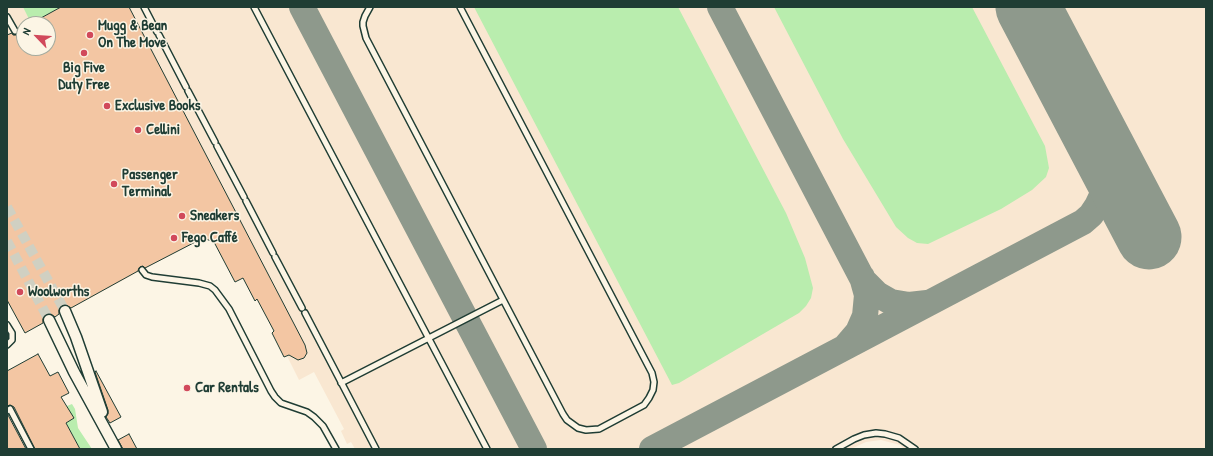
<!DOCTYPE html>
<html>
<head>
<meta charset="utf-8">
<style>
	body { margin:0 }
	#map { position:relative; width:1213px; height:456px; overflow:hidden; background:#fcf5e5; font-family:"Patrick Hand",sans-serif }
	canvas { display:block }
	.frame { position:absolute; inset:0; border:8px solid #1f3d34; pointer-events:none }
	.north { position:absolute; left:16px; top:16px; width:40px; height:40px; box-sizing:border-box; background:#fcf5e5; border:1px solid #a4ab9e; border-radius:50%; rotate:295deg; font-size:11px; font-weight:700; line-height:16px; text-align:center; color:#1f3d34 }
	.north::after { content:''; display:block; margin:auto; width:14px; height:18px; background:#d1495b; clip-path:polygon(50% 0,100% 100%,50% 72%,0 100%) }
</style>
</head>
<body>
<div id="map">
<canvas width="1213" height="456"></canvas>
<div class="frame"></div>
<div class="north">N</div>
</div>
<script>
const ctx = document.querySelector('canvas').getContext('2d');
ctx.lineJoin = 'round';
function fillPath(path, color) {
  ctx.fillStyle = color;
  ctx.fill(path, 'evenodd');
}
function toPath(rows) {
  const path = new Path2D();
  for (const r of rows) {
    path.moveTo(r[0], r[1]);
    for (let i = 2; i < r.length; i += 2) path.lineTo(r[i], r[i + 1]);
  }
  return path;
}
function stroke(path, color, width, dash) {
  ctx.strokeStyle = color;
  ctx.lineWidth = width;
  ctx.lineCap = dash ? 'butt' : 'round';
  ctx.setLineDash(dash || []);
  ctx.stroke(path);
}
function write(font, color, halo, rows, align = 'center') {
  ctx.font = font + ' "Patrick Hand",sans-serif';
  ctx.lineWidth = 3;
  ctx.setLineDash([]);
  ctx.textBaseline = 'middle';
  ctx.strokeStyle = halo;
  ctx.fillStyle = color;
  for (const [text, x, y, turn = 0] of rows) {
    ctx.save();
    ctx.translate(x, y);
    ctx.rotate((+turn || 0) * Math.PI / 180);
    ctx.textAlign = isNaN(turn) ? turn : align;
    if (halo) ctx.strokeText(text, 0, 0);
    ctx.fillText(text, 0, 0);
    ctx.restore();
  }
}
fillPath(toPath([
	[7,7,1206,7,1206,449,904,449,900,445,881,440,866,442,851,449,355,449,351,442,347,444,341,431,344,429,314,372,299,380,287,356,284,357,272,333,274,331,257,300,255,301,243,278,235,282,214,242,207,239,206,237,142,270,25,333,7,301],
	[24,24,48,24,48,48,24,48]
]), '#f9e7d1');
fillPath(toPath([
	[23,7,61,7,31,23],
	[474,7,678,7,786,213,805,258,813,288,811,298,806,306,799,313,679,383,672,385],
	[774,7,972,7,1045,146,1049,168,1046,177,1032,190,1001,209,928,244,917,243,908,238,896,227,843,139],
	[72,404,75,409,78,428,92,449,80,449,66,423,73,418,67,406]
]), '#b9edae');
stroke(toPath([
	[302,7,534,449],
	[720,7,863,280,877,294,891,302,909,305,927,303],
	[846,346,858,332,865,316,867,295,862,277],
	[652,449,1083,222,1091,215,1097,206,1106,187,1108,172,1101,147]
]), '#8e998c', 26);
stroke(toPath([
	[1028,7,1149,237]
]), '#8e998c', 65);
const building = toPath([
	[61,7,129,7,305,345,307,353,304,358,298,360,289,355,284,357,272,333,274,331,257,299,255,301,243,278,235,282,214,242,203,238,145,268,143,266,140,267,138,271,71,308,66,305,62,305,59,310,59,314,55,317,50,314,46,314,43,319,43,323,25,333,7,300,7,35,12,33,13,35,17,35,19,33,19,29,24,27,24,48,48,48,48,24,30,24,61,7],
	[38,354,50,376,58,372,69,393,61,397,74,418,66,423,80,449,35,449,14,407,10,405,7,406,7,371,38,354],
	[96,371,121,417,110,423,106,417,108,414,108,410,95,372,96,371],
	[7,415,8,415,26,449,7,449,7,415],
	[129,434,137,449,123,449,118,440,129,434]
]);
fillPath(building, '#f3c6a3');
stroke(building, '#1f3d34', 1);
stroke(toPath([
	[7,207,65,311],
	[7,241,49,320]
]), '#d0d0c2', 10, [10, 5]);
const service = toPath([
	[144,7,157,32],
	[254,7,487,449],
	[370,7,365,16,363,22,363,26,366,38,563,414,567,420,578,428,586,430,599,429,644,405,649,398,653,390,654,382,652,373,460,7],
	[7,17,15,31],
	[159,35,186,87],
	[188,91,215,142],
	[217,146,244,197],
	[246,201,273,253],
	[275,257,302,308],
	[142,270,146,275,152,277,199,283,210,286,215,290,229,309,271,391,275,397,281,403,307,412,314,417,323,426,336,449],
	[305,313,376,449],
	[7,325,12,333,12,340,7,345],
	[341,383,503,300],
	[7,411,10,409,31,449],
	[836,449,854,439,864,435,876,433,885,434,899,438,915,449]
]);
const minor = toPath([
	[65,311,76,337,102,412],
	[49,320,74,372,116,449]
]);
stroke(service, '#1f3d34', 8);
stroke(minor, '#1f3d34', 13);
stroke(service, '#fcf5e5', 5);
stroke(minor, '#fcf5e5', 10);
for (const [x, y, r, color] of [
	[90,35,4,"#d1495b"],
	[84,53,4,"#d1495b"],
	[107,106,4,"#d1495b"],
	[138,130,4,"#d1495b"],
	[114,184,4,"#d1495b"],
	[182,216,4,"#d1495b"],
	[174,238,4,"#d1495b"],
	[20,292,4,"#d1495b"],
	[187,388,4,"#d1495b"]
]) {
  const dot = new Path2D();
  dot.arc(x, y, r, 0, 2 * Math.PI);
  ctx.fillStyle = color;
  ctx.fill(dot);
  stroke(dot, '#fcf5e5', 1.5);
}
write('bold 15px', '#1f3d34', '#fcf5e5', [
	["Mugg & Bean",98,26],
	["On The Move",98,43],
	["Big Five",84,68,"center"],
	["Duty Free",84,85,"center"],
	["Exclusive Books",115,106],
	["Cellini",146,130],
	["Passenger",122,175],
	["Terminal",122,192],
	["Sneakers",190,216],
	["Fego Caffé",182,238],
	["Woolworths",28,292],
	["Car Rentals",195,388]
], 'left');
</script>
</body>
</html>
